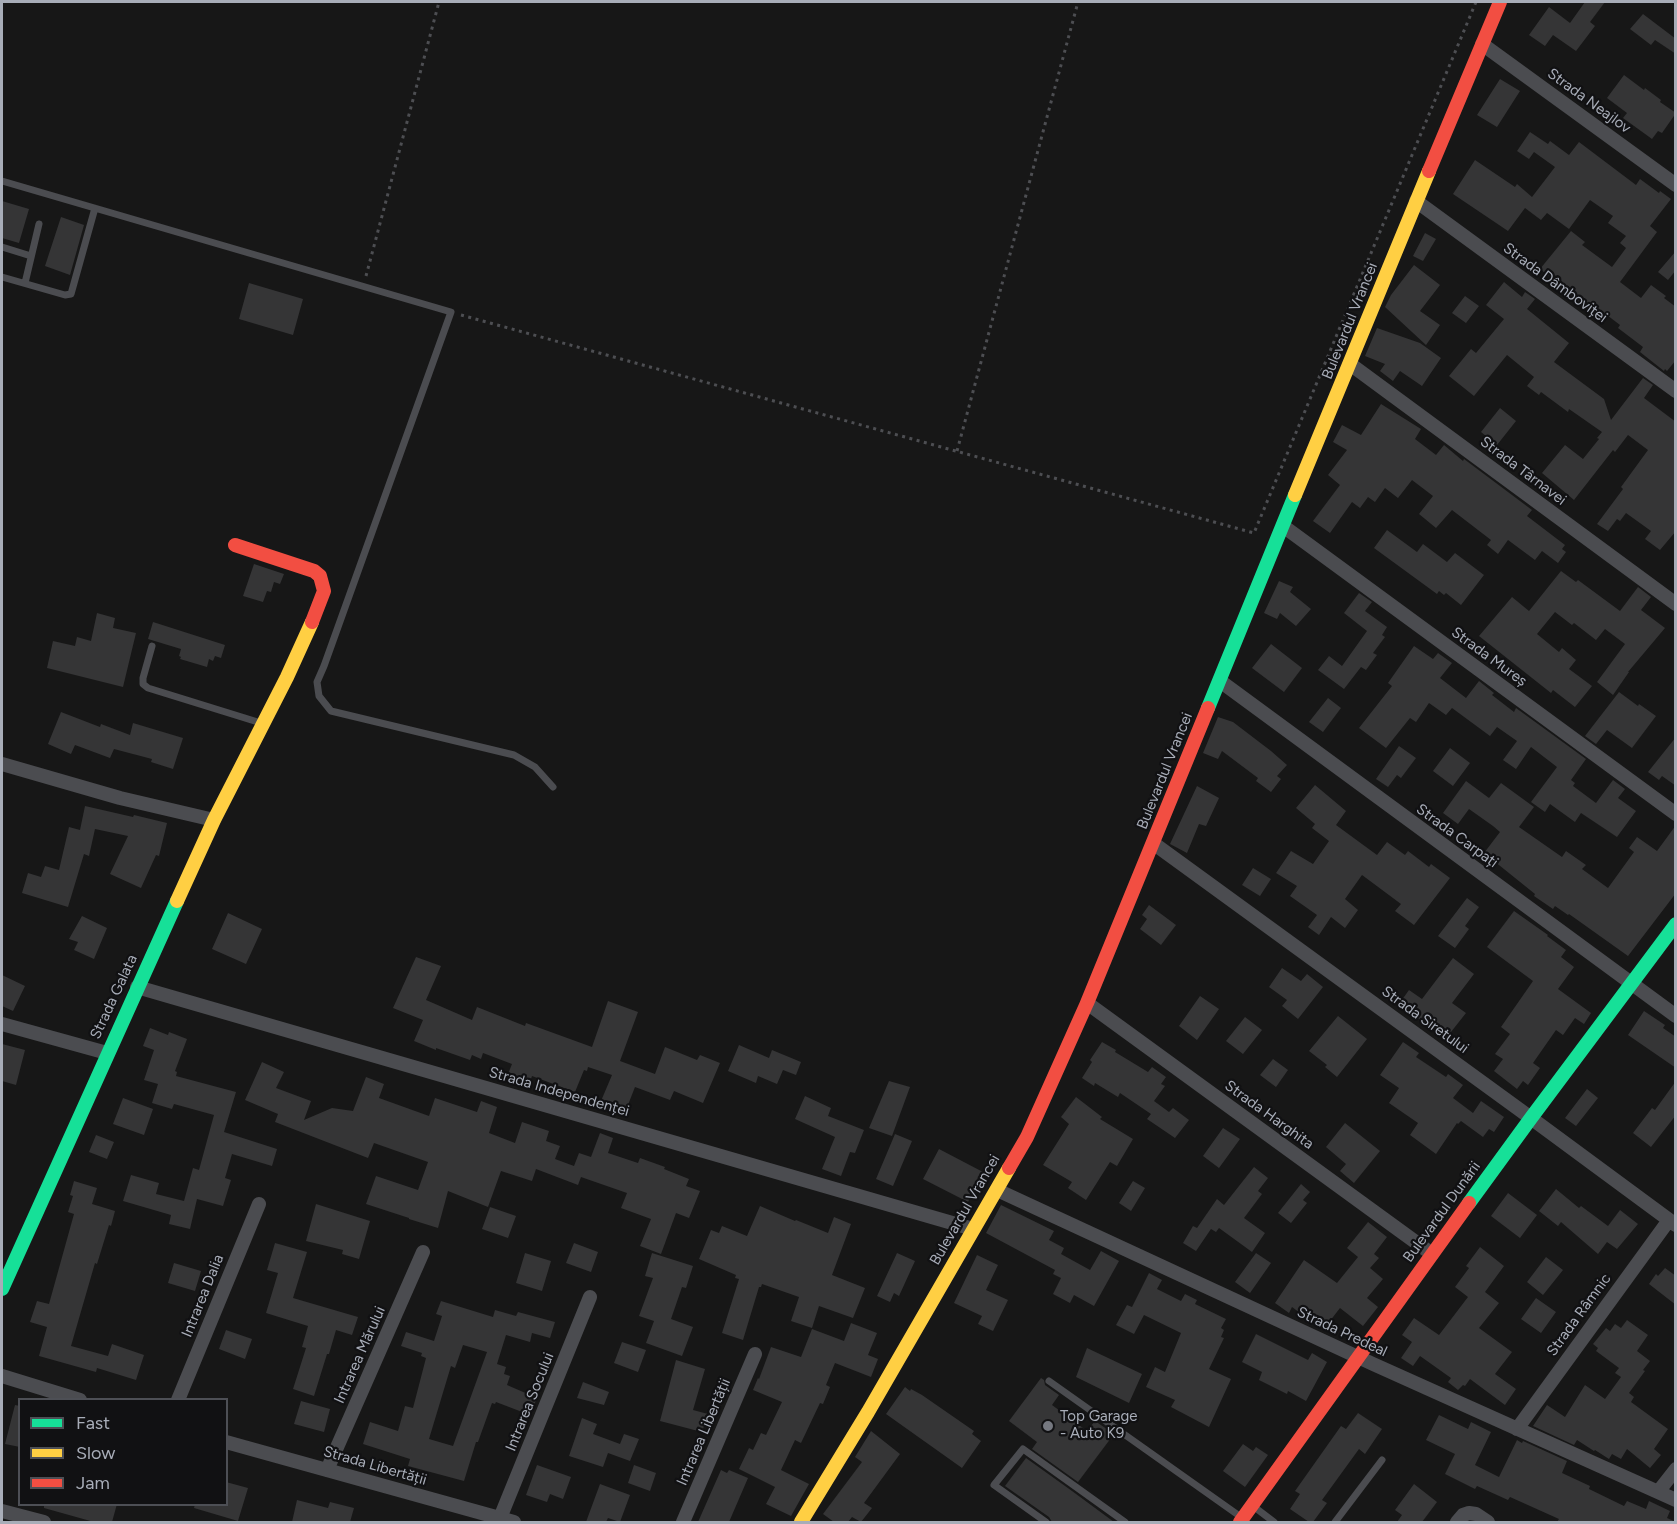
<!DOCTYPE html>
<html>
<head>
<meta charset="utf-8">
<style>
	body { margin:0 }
	#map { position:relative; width:1677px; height:1524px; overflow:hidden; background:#171717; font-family:Figtree,sans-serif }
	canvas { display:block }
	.frame { position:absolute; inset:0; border:3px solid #a8adb8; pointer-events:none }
	.legend { position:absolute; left:18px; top:1398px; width:210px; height:108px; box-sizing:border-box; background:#111113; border:2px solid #4d4f55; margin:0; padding:8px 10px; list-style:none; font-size:18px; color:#a8adb8 }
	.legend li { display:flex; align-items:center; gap:12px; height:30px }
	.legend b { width:30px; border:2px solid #4d4f55 }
</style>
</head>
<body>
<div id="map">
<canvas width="1677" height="1524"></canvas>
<div class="frame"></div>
<ul class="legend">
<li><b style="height:8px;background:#16e098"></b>Fast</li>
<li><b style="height:8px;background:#ffcf43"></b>Slow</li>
<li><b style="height:8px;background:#f24e42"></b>Jam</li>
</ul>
</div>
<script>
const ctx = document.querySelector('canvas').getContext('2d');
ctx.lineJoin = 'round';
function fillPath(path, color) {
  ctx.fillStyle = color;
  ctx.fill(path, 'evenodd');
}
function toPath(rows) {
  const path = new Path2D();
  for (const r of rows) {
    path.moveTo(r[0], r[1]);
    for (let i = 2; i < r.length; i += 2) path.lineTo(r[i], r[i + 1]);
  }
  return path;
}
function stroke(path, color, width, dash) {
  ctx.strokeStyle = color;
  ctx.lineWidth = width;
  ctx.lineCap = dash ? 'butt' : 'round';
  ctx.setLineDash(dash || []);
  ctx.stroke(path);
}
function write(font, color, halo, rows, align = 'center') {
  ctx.font = font + ' Figtree,sans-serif';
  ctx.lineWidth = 4.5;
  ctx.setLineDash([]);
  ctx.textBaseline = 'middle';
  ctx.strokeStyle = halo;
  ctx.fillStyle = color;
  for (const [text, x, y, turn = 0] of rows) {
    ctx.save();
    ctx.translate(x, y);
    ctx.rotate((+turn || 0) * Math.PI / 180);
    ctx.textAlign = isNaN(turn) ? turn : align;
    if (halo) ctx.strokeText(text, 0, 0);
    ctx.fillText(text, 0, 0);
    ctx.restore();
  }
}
fillPath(toPath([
	[1585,2,1605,2,1590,22,1595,26,1576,51,1553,35,1545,46,1529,35,1549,7,1570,23],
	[1643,14,1676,39,1676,54,1655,40,1651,45,1630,29],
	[1624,75,1644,90,1645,88,1661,100,1660,102,1676,113,1662,133,1658,131,1652,139,1623,118,1627,113,1607,98],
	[1500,79,1520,91,1497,127,1477,115],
	[1530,132,1548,144,1550,141,1569,155,1579,142,1636,185,1640,179,1659,193,1660,191,1671,199,1650,226,1657,232,1620,282,1641,298,1651,285,1666,296,1664,298,1676,307,1676,360,1667,371,1665,369,1664,371,1640,352,1643,347,1618,328,1620,325,1599,309,1594,315,1572,298,1571,300,1555,288,1559,284,1540,269,1571,231,1585,242,1582,245,1612,267,1626,248,1620,243,1626,236,1608,223,1613,216,1590,200,1569,229,1547,213,1541,220,1525,208,1508,231,1453,194,1475,160,1515,187,1517,184,1532,197,1555,167,1534,152,1529,159,1517,151],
	[2,201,29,209,19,243,2,238],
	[61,217,84,225,70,275,45,266],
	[1425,233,1436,239,1423,261,1413,256],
	[1676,251,1676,270,1668,280,1658,272],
	[1414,265,1440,285,1420,311,1440,325,1426,345,1385,307,1391,295],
	[1504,282,1522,297,1525,292,1535,299,1527,309,1569,343,1554,362,1604,399,1611,420,1643,378,1653,385,1644,398,1676,422,1676,531,1660,550,1645,539,1651,531,1626,513,1620,521,1617,519,1608,531,1597,524,1623,489,1621,487,1648,450,1628,435,1615,452,1613,450,1574,500,1542,473,1565,445,1583,459,1599,439,1597,438,1602,432,1569,409,1568,412,1541,392,1539,395,1527,386,1534,377,1507,355,1474,396,1449,376,1471,349,1476,353,1504,319,1486,305],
	[249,283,303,299,293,335,239,319],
	[1465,296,1479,306,1466,323,1452,313],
	[1377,328,1420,343,1441,358,1422,386,1400,371,1393,381,1380,371,1385,364,1365,356],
	[1381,404,1421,429,1415,439,1436,455,1444,445,1463,461,1464,459,1532,510,1527,516,1565,545,1562,549,1566,552,1558,563,1542,551,1535,560,1508,540,1498,554,1487,545,1491,540,1452,510,1436,528,1419,514,1433,496,1412,480,1398,498,1385,488,1375,502,1368,497,1360,508,1352,502,1330,533,1313,521,1340,485,1328,475,1347,450,1333,442,1342,425,1361,435],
	[1500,408,1516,421,1497,445,1481,432],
	[1387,530,1417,552,1423,544,1447,562,1455,553,1484,575,1461,605,1446,593,1444,595,1439,591,1437,594,1374,548],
	[254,564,284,574,280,584,274,582,271,592,267,591,263,602,243,596],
	[1561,571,1576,582,1578,580,1620,611,1638,587,1651,597,1641,610,1665,628,1628,672,1629,672,1613,695,1597,682,1625,644,1605,629,1596,640,1574,623,1572,625,1555,612,1537,634,1559,652,1562,648,1576,660,1569,669,1592,686,1575,707,1553,690,1551,693,1479,636,1512,597,1529,611],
	[1279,581,1293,587,1290,592,1311,609,1296,626,1280,613,1277,619,1264,613],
	[1359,593,1372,602,1365,611,1387,627,1382,635,1385,637,1373,653,1377,655,1366,670,1361,667,1344,689,1318,670,1329,656,1342,666,1367,631,1344,613],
	[97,613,115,618,113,628,136,633,123,687,47,668,53,641,75,646,77,637,91,641],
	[153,622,225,645,221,658,215,656,213,661,209,659,207,667,180,659,181,657,179,656,181,649,148,639],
	[1271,644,1302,668,1284,692,1252,668],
	[1414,646,1433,659,1438,653,1452,663,1440,678,1466,698,1479,681,1494,693,1492,695,1514,712,1516,708,1586,759,1571,780,1575,783,1573,786,1596,803,1613,780,1625,789,1618,798,1636,811,1617,837,1581,813,1575,822,1550,804,1545,812,1531,802,1557,767,1531,747,1516,769,1503,760,1517,741,1497,727,1490,736,1452,708,1446,715,1429,703,1416,722,1410,718,1386,748,1359,728,1392,686,1388,683],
	[1619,692,1638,706,1639,704,1656,716,1632,748,1607,730,1596,744,1585,736],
	[1328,698,1341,708,1323,732,1309,722],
	[61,712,100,727,101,724,130,735,133,723,183,738,173,769,151,762,152,759,114,749,110,758,75,745,71,754,48,744],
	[1218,717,1233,722,1271,751,1287,765,1277,776,1281,779,1271,792,1256,781,1258,778,1222,751,1218,759,1203,753],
	[1676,737,1676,786,1662,776,1659,780,1648,772],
	[1399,746,1416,758,1401,778,1397,775,1388,787,1376,779],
	[1450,748,1470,763,1453,786,1433,771],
	[1466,781,1489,798,1501,783,1534,807,1519,827,1562,857,1566,851,1586,865,1582,869,1608,888,1634,852,1629,848,1637,837,1657,851,1676,825,1676,893,1628,956,1569,914,1568,915,1555,906,1553,909,1534,896,1535,894,1484,853,1500,832,1493,826,1469,809,1458,824,1443,813],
	[1315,785,1346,811,1336,825,1377,855,1387,842,1405,855,1408,851,1429,867,1431,864,1450,878,1414,925,1395,911,1401,904,1362,875,1345,899,1358,910,1345,928,1331,917,1319,935,1308,927,1317,915,1290,896,1297,886,1276,873,1291,851,1313,864,1329,841,1312,828,1315,824,1296,808],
	[1197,786,1219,798,1206,826,1199,824,1187,853,1170,844],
	[85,806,133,817,134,815,167,823,159,856,156,855,141,888,110,874,128,836,95,829,89,856,84,854,68,907,22,893,28,873,41,877,45,866,59,870,69,827,80,830],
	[1253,868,1271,879,1260,896,1242,885],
	[1467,898,1479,907,1465,926,1469,929,1455,948,1438,936],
	[1149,905,1176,925,1161,945,1140,929,1147,919,1142,915],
	[1514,911,1548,935,1547,936,1566,950,1561,957,1574,967,1558,989,1591,1013,1584,1024,1575,1018,1563,1035,1556,1030,1533,1063,1540,1068,1528,1085,1523,1081,1517,1089,1494,1071,1503,1059,1495,1054,1510,1034,1501,1027,1533,981,1487,947],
	[228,913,262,929,246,964,212,949],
	[82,916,107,928,94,959,74,950,78,942,69,939],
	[416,957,441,966,426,1000,472,1020,477,1007,525,1026,526,1023,592,1047,608,1001,638,1012,620,1061,655,1074,665,1047,697,1060,700,1055,720,1063,703,1103,674,1091,670,1100,635,1087,626,1110,601,1101,612,1075,588,1067,587,1071,584,1070,575,1092,532,1076,530,1082,508,1074,512,1064,483,1053,481,1059,472,1055,470,1060,436,1048,436,1050,414,1041,423,1020,393,1008],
	[1453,958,1474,974,1452,1003,1466,1013,1447,1037,1425,1020,1423,1022,1399,1004,1409,990,1422,999],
	[1282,968,1301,981,1307,974,1323,987,1298,1019,1282,1006,1287,1000,1269,987],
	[2,975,25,986,13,1011,2,1006],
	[1200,996,1219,1009,1197,1040,1179,1026],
	[1644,1011,1665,1025,1663,1028,1676,1037,1676,1068,1628,1035],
	[1338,1016,1367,1039,1337,1077,1325,1067,1327,1065,1309,1051],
	[1245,1017,1262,1030,1243,1054,1226,1041],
	[150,1028,168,1035,169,1032,187,1039,175,1071,177,1072,176,1076,236,1092,224,1132,277,1149,272,1166,232,1154,225,1178,231,1180,223,1206,197,1199,190,1229,169,1224,171,1215,123,1201,131,1175,159,1183,156,1194,184,1201,193,1168,199,1170,214,1115,174,1104,172,1109,152,1103,158,1084,144,1080,154,1050,143,1046],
	[1102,1042,1116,1050,1115,1052,1148,1072,1152,1067,1166,1077,1161,1084,1165,1086,1154,1101,1169,1112,1173,1108,1189,1120,1175,1138,1147,1119,1151,1114,1120,1093,1118,1097,1095,1083,1094,1086,1082,1078,1092,1062,1090,1060],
	[1403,1042,1419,1053,1416,1057,1446,1077,1448,1074,1463,1085,1453,1098,1473,1113,1481,1101,1504,1117,1494,1132,1489,1129,1483,1137,1461,1121,1458,1124,1457,1123,1436,1154,1410,1135,1418,1123,1389,1103,1399,1088,1380,1075],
	[2,1044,25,1050,16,1085,2,1081],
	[739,1045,769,1058,772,1050,801,1062,796,1075,783,1070,777,1084,758,1076,756,1083,728,1071],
	[1273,1059,1288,1070,1276,1087,1260,1075],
	[262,1062,284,1072,276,1088,311,1101,304,1120,332,1108,353,1111,366,1077,384,1084,379,1098,429,1116,435,1098,477,1112,481,1101,497,1107,489,1133,515,1143,522,1122,549,1131,546,1141,560,1146,555,1159,574,1166,579,1153,591,1157,600,1133,613,1138,608,1153,638,1163,640,1158,665,1167,664,1169,689,1179,686,1186,700,1191,689,1218,676,1213,661,1254,640,1246,651,1219,621,1208,627,1193,581,1177,578,1185,536,1169,532,1181,501,1171,488,1207,448,1191,438,1228,409,1219,409,1218,366,1204,376,1176,418,1190,428,1162,374,1143,368,1158,275,1122,278,1114,245,1100],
	[889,1081,910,1087,892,1136,869,1128],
	[1676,1081,1676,1115,1651,1147,1633,1133,1652,1108,1655,1110],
	[1587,1089,1598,1098,1576,1126,1565,1118],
	[805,1096,831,1108,828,1116,864,1130,855,1153,850,1152,841,1176,822,1169,835,1137,795,1119],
	[1076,1097,1102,1117,1100,1119,1133,1139,1117,1166,1110,1162,1086,1200,1068,1188,1072,1182,1043,1165,1069,1124,1061,1117],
	[123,1098,153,1109,144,1135,113,1124],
	[1345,1123,1380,1151,1354,1183,1340,1171,1346,1164,1326,1147],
	[1223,1128,1240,1139,1219,1168,1203,1156],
	[895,1134,912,1141,893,1186,876,1179],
	[96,1135,114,1142,107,1159,89,1152],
	[939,1149,983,1172,968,1202,923,1179],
	[1254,1167,1268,1178,1258,1191,1262,1194,1244,1218,1265,1233,1252,1252,1219,1228,1216,1232,1211,1229,1196,1251,1183,1243,1193,1226,1197,1228,1217,1199,1224,1205],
	[74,1181,97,1188,92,1204,115,1211,111,1226,109,1225,97,1264,95,1263,71,1346,108,1356,112,1344,144,1355,136,1380,97,1368,96,1372,39,1356,47,1327,30,1322,37,1301,49,1304,74,1214,68,1212,73,1196,70,1195],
	[1133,1181,1145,1188,1131,1211,1119,1203],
	[1301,1184,1310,1192,1303,1200,1307,1203,1291,1223,1278,1213],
	[1556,1189,1579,1208,1581,1206,1608,1226,1620,1210,1638,1224,1617,1249,1607,1242,1598,1254,1561,1222,1558,1226,1539,1211],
	[1508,1193,1537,1215,1520,1238,1491,1216],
	[316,1204,370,1221,359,1259,342,1254,343,1250,306,1241],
	[1001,1205,1054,1231,1049,1240,1064,1248,1061,1254,1090,1270,1101,1251,1119,1261,1094,1306,1074,1295,1070,1303,1053,1294,1061,1278,1053,1274,1055,1270,986,1233],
	[760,1206,795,1221,796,1220,828,1233,834,1217,851,1224,832,1275,865,1288,853,1318,819,1306,812,1328,791,1321,799,1297,762,1284,761,1287,759,1287,743,1340,722,1333,739,1279,735,1278,736,1275,699,1259,711,1230,719,1233,722,1226,747,1236],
	[490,1207,516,1216,508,1238,482,1229],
	[1368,1222,1387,1237,1374,1254,1379,1258,1370,1268,1383,1279,1367,1298,1378,1307,1363,1326,1340,1308,1323,1330,1292,1307,1289,1313,1275,1303,1304,1260,1337,1283,1358,1257,1347,1248],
	[275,1243,307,1252,293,1298,358,1317,352,1335,336,1330,329,1354,327,1354,314,1396,293,1389,306,1348,302,1347,308,1326,266,1313,278,1273,267,1270],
	[574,1243,598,1252,591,1272,566,1263],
	[1480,1247,1504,1266,1485,1292,1499,1303,1479,1328,1512,1352,1495,1374,1516,1389,1505,1405,1470,1379,1465,1386,1463,1385,1458,1390,1448,1382,1451,1378,1420,1356,1413,1366,1401,1358,1412,1342,1402,1335,1414,1318,1439,1335,1468,1297,1455,1287,1469,1268,1466,1266],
	[525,1253,551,1261,542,1291,516,1283],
	[652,1253,693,1266,686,1288,682,1287,671,1319,693,1327,682,1356,646,1343,654,1321,639,1316,653,1278,645,1276],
	[897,1253,915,1261,899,1296,894,1293,890,1302,877,1296],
	[1256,1253,1271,1263,1250,1293,1235,1282],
	[977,1255,998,1265,986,1290,1008,1300,993,1331,978,1324,982,1316,954,1303],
	[1546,1257,1563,1270,1543,1295,1527,1282],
	[174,1263,201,1271,195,1291,168,1283],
	[1665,1268,1676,1276,1676,1305,1649,1284,1656,1274,1658,1276],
	[1149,1273,1162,1280,1157,1289,1181,1301,1185,1294,1197,1300,1195,1304,1226,1319,1221,1328,1224,1330,1221,1337,1224,1338,1209,1369,1231,1379,1209,1427,1171,1407,1175,1400,1146,1387,1155,1367,1165,1372,1181,1333,1144,1315,1134,1334,1116,1325,1127,1305,1132,1307],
	[1536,1298,1556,1312,1541,1333,1521,1319],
	[441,1301,493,1317,495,1310,516,1316,518,1312,555,1322,550,1338,532,1333,530,1342,506,1335,497,1364,506,1367,504,1374,510,1376,507,1385,537,1398,530,1415,496,1402,495,1404,492,1403,478,1442,476,1442,464,1481,408,1466,410,1459,363,1444,370,1422,398,1431,405,1406,413,1408,426,1358,421,1356,422,1353,401,1346,406,1332,434,1341,442,1316,436,1314],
	[463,1345,487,1352,453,1446,429,1439,451,1366,455,1368],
	[1627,1320,1648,1335,1637,1351,1650,1361,1643,1370,1645,1371,1629,1393,1634,1397,1631,1402,1668,1429,1654,1449,1661,1455,1650,1468,1627,1449,1621,1459,1612,1454,1609,1459,1595,1450,1594,1451,1577,1440,1574,1445,1533,1426,1547,1405,1565,1417,1585,1385,1605,1399,1621,1377,1615,1373,1619,1368,1596,1351,1598,1348,1593,1344,1606,1328,1610,1331,1615,1324,1621,1328],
	[851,1323,877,1333,868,1355,878,1359,871,1377,835,1363,826,1385,830,1387,823,1404,820,1403,801,1443,795,1440,781,1470,809,1484,791,1516,766,1504,775,1487,739,1469,749,1448,753,1450,761,1433,766,1435,782,1402,753,1390,758,1378,759,1379,771,1347,801,1357,812,1329,844,1341],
	[226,1330,252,1339,245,1359,219,1349],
	[1256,1334,1308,1360,1312,1353,1327,1362,1306,1401,1288,1391,1287,1394,1259,1380,1262,1372,1242,1362],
	[622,1342,646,1350,638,1372,614,1363],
	[1087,1348,1142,1374,1129,1403,1076,1377],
	[676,1360,705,1369,693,1410,708,1414,702,1432,660,1421],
	[1041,1378,1044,1380,1045,1385,1059,1395,1052,1405,1087,1431,1095,1421,1114,1434,1078,1482,1032,1449,1037,1442,1009,1421],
	[583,1382,609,1392,604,1405,577,1398],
	[905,1387,910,1391,911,1389,922,1395,974,1431,972,1434,981,1441,962,1468,886,1414],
	[301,1401,330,1409,324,1432,294,1424],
	[15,1405,20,1406,20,1447,5,1444],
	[1358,1413,1382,1429,1365,1454,1359,1449,1322,1500,1327,1503,1313,1522,1309,1522,1290,1509,1300,1494,1295,1491,1341,1426,1346,1429],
	[1439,1415,1468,1429,1471,1422,1491,1432,1475,1465,1499,1477,1517,1440,1522,1443,1523,1441,1567,1461,1562,1473,1590,1486,1589,1489,1624,1506,1627,1501,1646,1509,1649,1501,1670,1511,1667,1518,1676,1522,1557,1522,1559,1519,1510,1497,1508,1500,1477,1486,1475,1489,1445,1474,1455,1454,1426,1440],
	[582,1418,597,1424,593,1434,620,1444,624,1434,639,1439,630,1461,608,1453,603,1467,569,1456],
	[871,1431,900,1454,864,1503,872,1508,861,1522,852,1517,848,1522,834,1522,823,1514,862,1462,855,1457],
	[1243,1444,1253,1451,1256,1447,1268,1455,1245,1487,1223,1471],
	[1026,1458,1072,1491,1114,1522,1052,1522,1049,1517,1005,1486],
	[537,1465,571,1477,563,1499,550,1494,547,1502,526,1495],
	[634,1465,656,1473,650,1491,628,1483],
	[721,1470,727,1473,729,1470,748,1478,729,1522,698,1522],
	[226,1482,248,1488,238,1521,194,1508,195,1504,226,1504],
	[600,1484,630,1495,620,1522,608,1518,606,1522,586,1522],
	[1414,1484,1437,1502,1422,1522,1397,1522,1402,1515,1395,1510],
	[297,1500,328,1508,330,1502,354,1508,350,1522,292,1522],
	[44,1504,117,1504,112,1522,94,1522,44,1508]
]), '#353536');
stroke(toPath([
	[366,276,439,2],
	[461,315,1254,533,1476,2],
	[957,451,1078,2]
]), '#4d4e52', 3, [3, 4.5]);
stroke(toPath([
	[2,181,451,312,324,666,317,682,319,696,331,711,514,755,535,767,553,787],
	[2,247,31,256],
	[2,277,65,295,71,294,95,208],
	[25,283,39,224],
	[152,646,143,678,143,684,148,688,261,723],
	[1049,1381,1241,1517],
	[1253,1506,1274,1522],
	[1046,1522,994,1485,1023,1449,1125,1522],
	[1335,1522,1382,1460]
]), '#4b4c50', 7);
stroke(toPath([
	[1482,44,1676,185],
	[1416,201,1676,391],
	[1350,364,1676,604],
	[1283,526,1676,814],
	[1220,681,1676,1016],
	[2,764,120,798,214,820],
	[1153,843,1520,1110,1676,1225],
	[137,987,973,1229],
	[1087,1003,1432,1254],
	[2,1024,107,1053],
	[997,1190,1373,1364,1676,1500],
	[2,1376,80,1400],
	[178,1400,259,1204],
	[1517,1429,1669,1220],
	[226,1442,514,1522],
	[327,1470,423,1252],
	[1658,1492,1676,1469],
	[2,1511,44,1522],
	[500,1518,590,1297],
	[683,1522,755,1354],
	[1457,1522,1463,1515,1469,1513,1476,1514,1488,1522]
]), '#4b4c50', 14);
stroke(toPath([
	[1208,708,1295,495],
	[1469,1203,1531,1118,1676,924],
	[2,1289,177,901]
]), '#16e098', 14);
stroke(toPath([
	[1295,495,1429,171],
	[177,901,214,820,287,677,312,622],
	[801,1522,868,1412,1009,1168]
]), '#ffcf43', 14);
stroke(toPath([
	[1429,171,1500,2],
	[235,545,314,571,320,576,324,591,312,622],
	[1009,1168,1027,1137,1087,1003,1208,708],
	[1240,1522,1469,1203]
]), '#f24e42', 14);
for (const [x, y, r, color] of [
	[1048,1426,6,"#757880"]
]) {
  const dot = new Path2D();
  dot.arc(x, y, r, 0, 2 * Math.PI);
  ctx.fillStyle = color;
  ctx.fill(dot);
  stroke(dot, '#111113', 2);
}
write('15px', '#a8adb8', '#111113', [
	["Strada Neajlov",1589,101,36],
	["Strada Dâmboviței",1555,283,36],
	["Bulevardul Vrancei",1350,321,-68],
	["Strada Târnavei",1523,471,37],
	["Strada Mureș",1489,657,36],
	["Bulevardul Vrancei",1165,771,-68],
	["Strada Carpați",1457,836,36],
	["Strada Galata",114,997,-65],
	["Strada Siretului",1425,1020,36],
	["Strada Independenței",559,1092,16],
	["Strada Harghita",1269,1115,36],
	["Bulevardul Vrancei",965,1210,-60],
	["Bulevardul Dunării",1442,1212,-54],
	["Intrarea Dalia",203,1296,-68],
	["Strada Râmnic",1579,1315,-54],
	["Strada Predeal",1342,1332,25],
	["Intrarea Mărului",360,1355,-66],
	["Intrarea Socului",530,1402,-68],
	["Intrarea Libertății",704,1432,-67],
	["Strada Libertății",375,1466,16]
]);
write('15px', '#a8adb8', '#111113', [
	["Top Garage",1060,1417],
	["- Auto K9",1060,1434]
], 'left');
</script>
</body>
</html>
